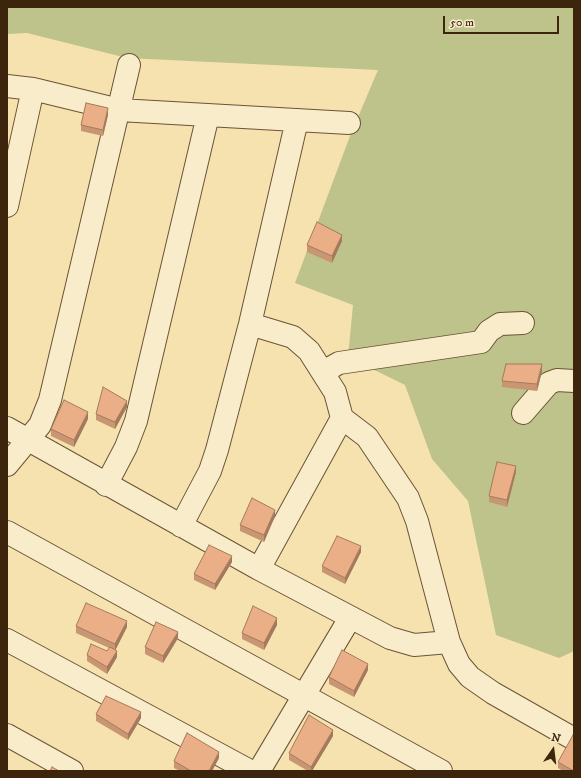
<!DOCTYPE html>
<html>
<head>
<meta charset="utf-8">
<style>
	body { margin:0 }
	#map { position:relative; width:581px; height:778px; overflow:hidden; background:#f5e2af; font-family:"IM FELL DW Pica",serif }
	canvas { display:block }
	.frame { position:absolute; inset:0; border:8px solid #3d240d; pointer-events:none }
	.north { position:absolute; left:533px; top:730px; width:40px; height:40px; -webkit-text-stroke:3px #f8eccb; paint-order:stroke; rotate:14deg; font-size:11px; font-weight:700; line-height:16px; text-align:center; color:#3d240d }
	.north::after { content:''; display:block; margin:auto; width:14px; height:18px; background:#3d240d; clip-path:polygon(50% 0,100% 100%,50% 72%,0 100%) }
	.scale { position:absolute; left:443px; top:16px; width:116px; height:18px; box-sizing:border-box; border:2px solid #3d240d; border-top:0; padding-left:5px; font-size:12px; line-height:14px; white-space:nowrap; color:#3d240d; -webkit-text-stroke:3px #f8eccb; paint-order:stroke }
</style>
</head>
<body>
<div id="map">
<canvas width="581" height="778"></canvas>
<div class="frame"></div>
<div class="north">N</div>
<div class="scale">50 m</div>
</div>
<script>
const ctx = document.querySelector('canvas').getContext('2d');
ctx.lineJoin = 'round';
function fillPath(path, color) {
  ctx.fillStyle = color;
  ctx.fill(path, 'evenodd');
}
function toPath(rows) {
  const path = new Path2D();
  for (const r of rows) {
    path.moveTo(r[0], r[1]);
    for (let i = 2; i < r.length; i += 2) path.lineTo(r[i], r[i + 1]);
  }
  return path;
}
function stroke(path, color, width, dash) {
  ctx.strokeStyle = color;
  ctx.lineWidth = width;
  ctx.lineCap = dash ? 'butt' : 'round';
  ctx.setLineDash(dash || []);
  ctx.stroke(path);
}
fillPath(toPath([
	[7,7,574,7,574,651,559,658,496,635,468,501,432,459,405,385,348,357,353,305,295,283,350,136,378,70,127,58,27,33,7,34]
]), '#bdc38a');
const minor = toPath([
	[7,86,33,89,119,110,349,123],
	[7,206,33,89],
	[250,324,293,337,309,351,335,392,342,418,259,569],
	[323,372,339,363,481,342,489,331,500,324,523,323],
	[523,413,549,383,557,380,574,381],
	[342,418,367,437,408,498,417,521,449,642,459,664,470,677,493,693,574,739],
	[7,428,259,569,390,638,414,645,449,642],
	[7,465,40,425,50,400,129,65],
	[106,485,126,447,136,421,208,115],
	[181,526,210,471,217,450,250,324,297,120],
	[7,532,441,771],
	[7,640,250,771],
	[7,735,72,771],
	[259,771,350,618]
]);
stroke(minor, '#6b5436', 24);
stroke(minor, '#f8eccb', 22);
fillPath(toPath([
	[108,115,103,136,81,131,81,125],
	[342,241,332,263,307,252,307,245],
	[542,371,537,391,502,387,502,381],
	[127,407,115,429,96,420,96,414],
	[88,419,74,447,51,436,51,429],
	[516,472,507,507,489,502,489,496],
	[275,516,264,542,240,531,240,525],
	[361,552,345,584,322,572,322,566],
	[232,562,215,590,194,580,194,574],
	[277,625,264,650,242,639,242,633],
	[76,626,127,627,115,650,117,657,107,674,87,661,87,655,107,651,109,648,76,633],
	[178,638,163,663,145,654,145,647],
	[368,670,354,697,329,684,329,677],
	[96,714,141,718,128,740,96,721],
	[333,736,312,771,308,771,289,760,289,753],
	[219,758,212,771,180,771,174,768,174,761],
	[558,762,574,771,563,771,558,768]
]), '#c99673');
fillPath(toPath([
	[108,108,108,115,103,136,103,130],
	[342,235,342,241,332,263,332,256],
	[542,364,542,371,537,391,537,384],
	[127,401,127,407,115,429,115,422],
	[88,412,88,419,74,447,74,440],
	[516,466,516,472,507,507,507,500],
	[275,510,275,516,264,542,264,535],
	[361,546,361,552,345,584,345,578],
	[232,556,232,562,215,590,215,584],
	[277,618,277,625,264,650,264,643],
	[127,621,127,627,115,651,115,644],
	[178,632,178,638,163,663,163,656],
	[117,651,117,657,107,674,107,667],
	[368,664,368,670,354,697,354,691],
	[141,712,141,718,128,740,128,734],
	[333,730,333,736,312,771,311,771,311,767],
	[219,752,219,758,212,771,209,771]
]), '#a47a5e');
const building = toPath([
	[86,103,108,108,103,130,81,125,86,103],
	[317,222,342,235,332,256,307,245,317,222],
	[506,364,542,364,537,384,502,381,506,364],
	[103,387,127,401,115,422,96,414,103,387],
	[64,400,88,412,74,440,51,429,64,400],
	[497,462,516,466,507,500,489,496,497,462],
	[252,498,275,510,264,535,240,525,252,498],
	[337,536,361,546,345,578,322,566,337,536],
	[209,545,232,556,215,584,194,574,209,545],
	[86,603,127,621,115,644,76,626,86,603],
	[253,606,277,618,264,643,242,633,253,606],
	[156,622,178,632,163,656,145,647,156,622],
	[91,644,107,651,110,647,117,651,107,667,87,655,91,644],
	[342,650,368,664,354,691,329,677,342,650],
	[106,696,141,712,128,734,96,714,106,696],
	[309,715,333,730,311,767,289,753,309,715],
	[187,733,219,752,209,771,191,771,174,761,187,733],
	[573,735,574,736,574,771,558,762,573,735],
	[52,767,59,771,50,771,52,767]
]);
fillPath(building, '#eaaf86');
stroke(building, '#a47a5e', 1);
</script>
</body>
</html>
